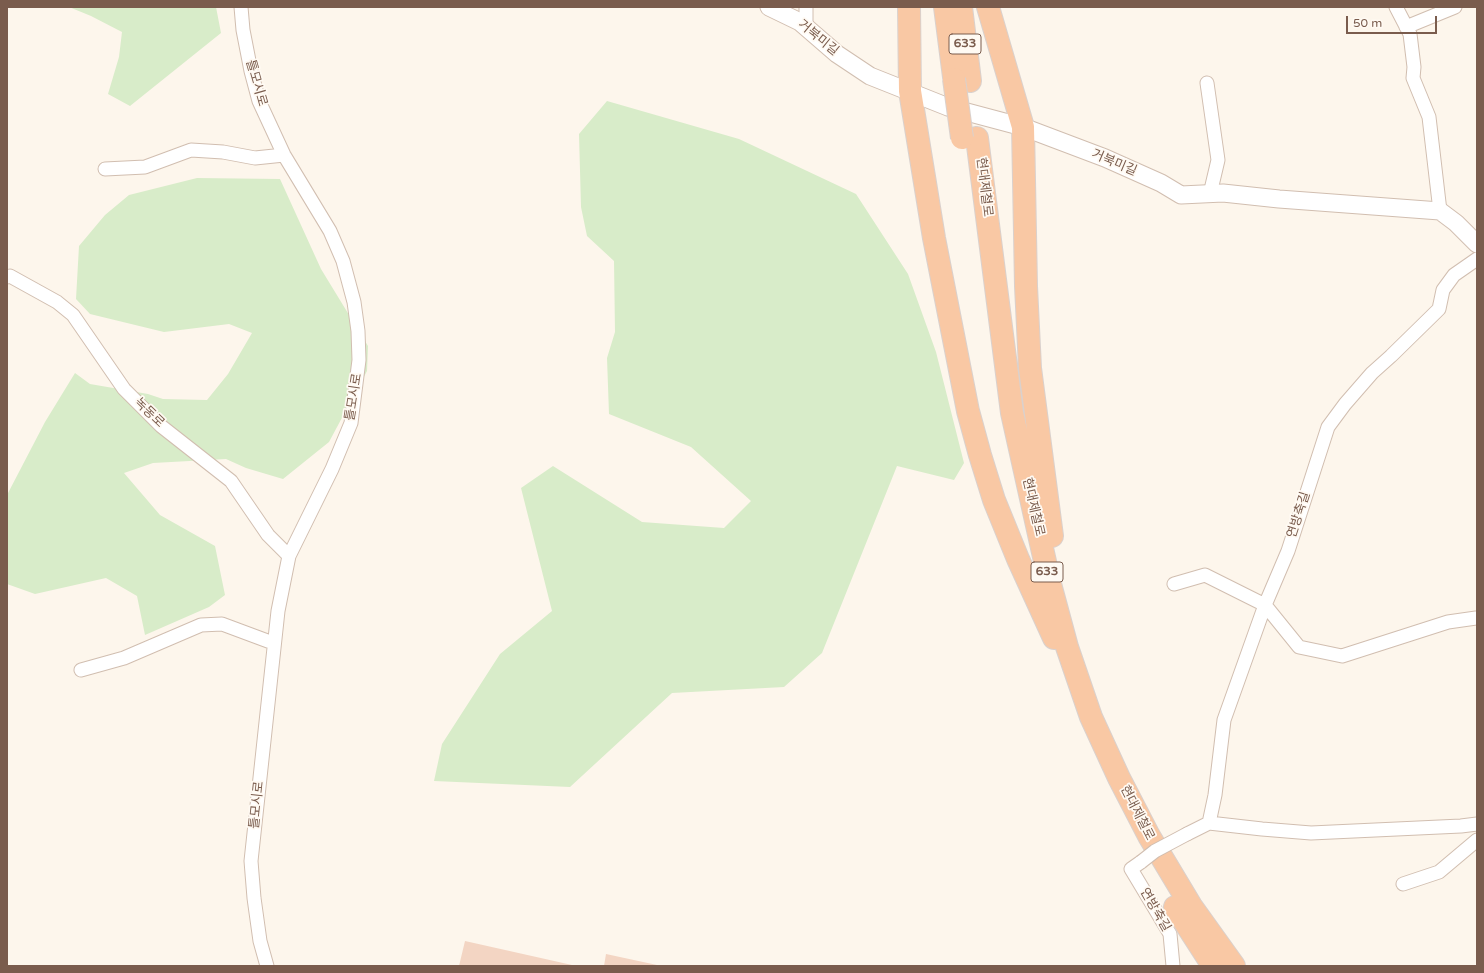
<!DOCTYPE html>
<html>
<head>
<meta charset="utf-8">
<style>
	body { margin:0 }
	#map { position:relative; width:1484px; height:973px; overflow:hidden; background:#fdf6ec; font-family:"Varela Round",sans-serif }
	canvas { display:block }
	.frame { position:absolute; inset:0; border:8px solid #7a5c4d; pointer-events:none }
	.scale { position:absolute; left:1346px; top:16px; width:91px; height:18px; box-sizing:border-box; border:2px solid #7a5c4d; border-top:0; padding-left:5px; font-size:12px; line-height:14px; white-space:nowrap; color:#7a5c4d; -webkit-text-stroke:3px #fffaf3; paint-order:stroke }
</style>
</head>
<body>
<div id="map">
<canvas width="1484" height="973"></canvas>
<div class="frame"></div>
<div class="scale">50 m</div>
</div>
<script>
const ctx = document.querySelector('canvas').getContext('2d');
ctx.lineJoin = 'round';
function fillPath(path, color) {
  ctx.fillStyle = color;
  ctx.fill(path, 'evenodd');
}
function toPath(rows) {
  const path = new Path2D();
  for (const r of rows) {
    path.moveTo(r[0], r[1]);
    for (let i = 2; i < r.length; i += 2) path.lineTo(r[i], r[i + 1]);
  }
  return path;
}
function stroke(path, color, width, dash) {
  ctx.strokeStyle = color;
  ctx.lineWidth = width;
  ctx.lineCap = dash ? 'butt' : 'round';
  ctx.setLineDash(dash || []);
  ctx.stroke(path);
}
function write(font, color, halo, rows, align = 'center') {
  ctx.font = font + ' "Varela Round","Noto Sans KR",sans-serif';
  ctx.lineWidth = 3.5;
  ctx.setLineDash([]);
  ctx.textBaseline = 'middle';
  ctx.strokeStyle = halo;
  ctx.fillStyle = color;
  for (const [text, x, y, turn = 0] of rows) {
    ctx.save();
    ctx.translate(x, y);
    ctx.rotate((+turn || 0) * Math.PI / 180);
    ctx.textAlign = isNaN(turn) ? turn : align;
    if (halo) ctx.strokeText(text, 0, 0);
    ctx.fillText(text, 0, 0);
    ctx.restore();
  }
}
fillPath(toPath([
	[69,7,216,7,221,33,130,106,108,94,119,57,122,32,91,16],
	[607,101,739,139,856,194,908,274,936,352,964,463,954,480,897,466,822,653,784,687,672,693,570,787,434,781,442,744,500,654,552,611,521,488,553,466,642,522,724,528,751,501,691,447,609,414,607,358,615,332,614,261,587,236,581,207,579,134],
	[197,178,280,179,321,269,368,346,367,371,329,442,283,479,246,468,226,459,153,463,124,473,160,515,215,546,225,595,209,607,145,635,137,596,106,578,35,594,7,584,7,495,45,422,75,373,90,384,148,394,163,399,207,400,228,374,252,333,229,324,164,332,90,314,76,299,79,246,105,215,129,195]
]), '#d8ecc9');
fillPath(toPath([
	[465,941,572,965,572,966,459,966],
	[606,954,657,965,657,966,604,966]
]), '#f3d5c3');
const minor = toPath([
	[241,7,243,30,251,71,259,101,284,155,330,231,343,261,354,302,358,331,359,360,351,423,332,469,289,556,278,611,251,861,254,898,260,941,267,966],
	[1396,7,1410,34,1414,67,1413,78,1429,117,1440,211],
	[806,27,806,7],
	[1406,27,1455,7],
	[1207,83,1218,160,1210,194],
	[105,169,145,167,191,150,223,152,255,158,284,155],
	[7,277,10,276,57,302,73,315,124,389,161,426,231,481,268,535,289,556],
	[1174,584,1205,575,1265,605,1299,647,1342,656,1448,622,1476,618],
	[81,670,124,658,201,625,222,624,273,643],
	[1209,823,1215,795,1224,720,1265,605,1288,551,1328,427,1345,404,1372,373,1391,356,1439,309,1443,290,1454,275,1477,259],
	[1187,834,1209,823,1262,829,1311,833,1461,826,1477,824],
	[1141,862,1131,869,1170,934,1173,966],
	[1403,884,1439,872,1477,840]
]);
const tertiary = toPath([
	[769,7,800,22,837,54,870,76,948,107,1023,127,1105,158,1161,183,1181,195,1223,193,1279,199,1440,211,1456,223,1477,244]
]);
const trunk = toPath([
	[909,7,910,91,934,238,968,411,980,455,994,500,1018,559,1054,638],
	[945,7,954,77],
	[961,7,970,81],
	[988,7,1023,127,1026,286,1030,368,1052,536],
	[977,138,1012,413,1050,584,1067,647,1091,717,1119,778,1149,836,1191,906,1234,966],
	[1175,907,1213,966]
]);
stroke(minor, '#d1beb0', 15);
stroke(tertiary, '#d1beb0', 19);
stroke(trunk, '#dad1cd', 24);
stroke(minor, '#fff', 13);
stroke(tertiary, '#fff', 17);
stroke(trunk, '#f9c8a4', 22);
const minorBridge = toPath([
	[1141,862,1155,851,1187,834]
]);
const trunkBridge = toPath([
	[954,79,962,138]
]);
stroke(minorBridge, '#d1beb0', 15, []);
stroke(trunkBridge, '#dad1cd', 24, []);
stroke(minorBridge, '#fff', 13);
stroke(trunkBridge, '#f9c8a4', 22);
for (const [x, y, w] of [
	[965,44,32],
	[1047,572,32]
]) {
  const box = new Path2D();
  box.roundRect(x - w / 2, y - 10, w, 20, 3);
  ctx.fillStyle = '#fffaf3';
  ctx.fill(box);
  stroke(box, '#7a5c4d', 1);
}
write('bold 12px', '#7a5c4d', null, [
	["633",965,44],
	["633",1047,572]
]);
write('13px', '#7a5c4d', '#fffaf3', [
	["거북미길",818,38,39],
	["틀모시로",256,83,74],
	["거북미길",1114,163,23],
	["현대제철로",984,187,83],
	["틀모시로",354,397,-81],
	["녹동로",149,413,44],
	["현대제철로",1033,507,77],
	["연방축길",1299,515,-72],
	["틀모시로",257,805,-84],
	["현대제철로",1137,813,63],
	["연방축길",1155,910,60]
]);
</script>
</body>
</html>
